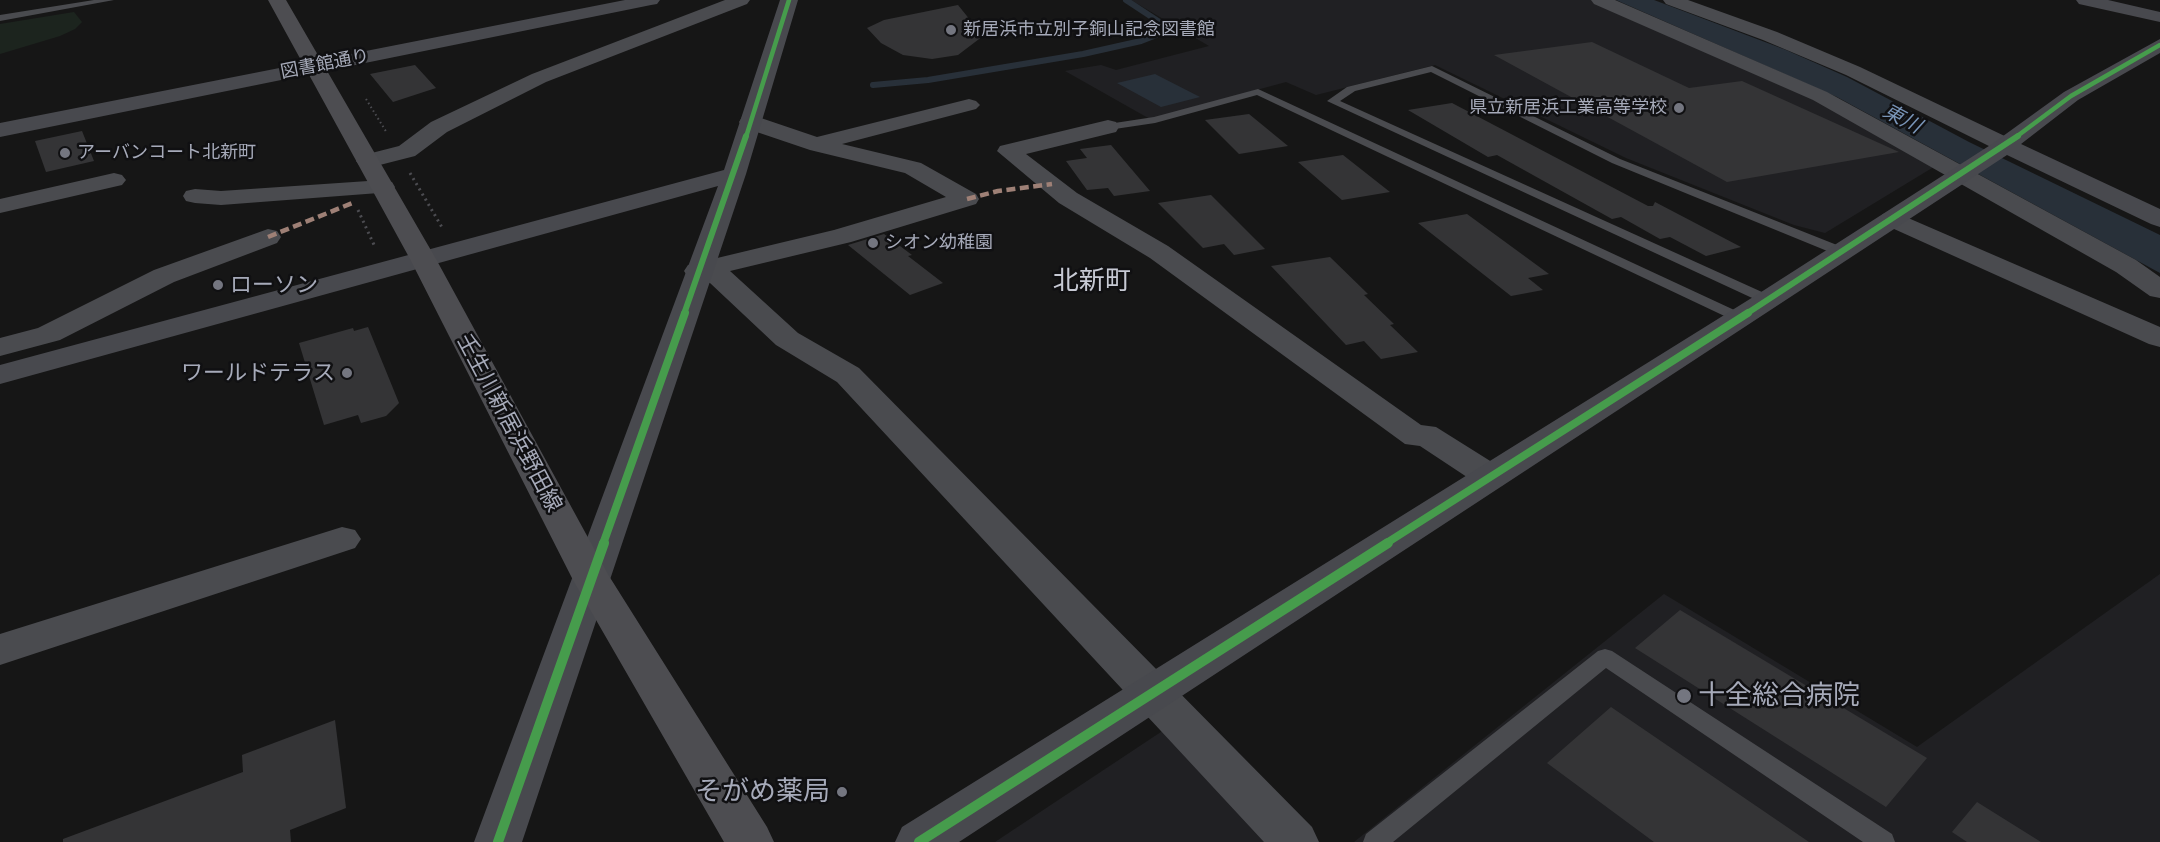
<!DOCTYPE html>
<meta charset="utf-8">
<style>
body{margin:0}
canvas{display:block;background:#161616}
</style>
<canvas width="2160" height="842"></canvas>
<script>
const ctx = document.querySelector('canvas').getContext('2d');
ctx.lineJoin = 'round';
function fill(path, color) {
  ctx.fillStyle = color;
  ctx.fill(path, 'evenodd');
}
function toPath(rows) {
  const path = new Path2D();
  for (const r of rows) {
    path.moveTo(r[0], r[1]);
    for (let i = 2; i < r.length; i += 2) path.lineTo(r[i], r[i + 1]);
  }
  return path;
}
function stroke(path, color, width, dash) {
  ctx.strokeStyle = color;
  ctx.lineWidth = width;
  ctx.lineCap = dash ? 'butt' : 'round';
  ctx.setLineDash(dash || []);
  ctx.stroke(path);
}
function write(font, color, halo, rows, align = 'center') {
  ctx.font = font + ' "Alegreya Sans","Noto Sans JP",sans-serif';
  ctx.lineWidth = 5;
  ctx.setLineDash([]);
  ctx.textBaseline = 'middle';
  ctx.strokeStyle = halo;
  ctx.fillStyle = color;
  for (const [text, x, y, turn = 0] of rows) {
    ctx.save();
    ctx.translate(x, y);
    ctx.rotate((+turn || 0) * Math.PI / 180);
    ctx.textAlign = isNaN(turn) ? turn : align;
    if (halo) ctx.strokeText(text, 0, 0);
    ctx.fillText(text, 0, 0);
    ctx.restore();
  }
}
fill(toPath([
 [1131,0,1594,0,1814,97,1935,163,1932,168,1825,233,1794,225,1626,158,1435,65,1316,95,1286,82,1150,119,1065,71,1101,65,1116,70,1209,46],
 [2160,574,2160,842,1354,842,1664,594,1917,747],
 [1173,724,1283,842,995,842]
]), '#202023');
fill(toPath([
 [74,12,82,22,75,29,60,36,0,54,0,24]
]), '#1c241e');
fill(toPath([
 [1616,0,1654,0,1786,50,1847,77,1969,142,2160,235,2160,273,1837,97],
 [1155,74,1200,97,1161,107,1117,83]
]), '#283039');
stroke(toPath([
 [873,85,928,80,1083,54,1141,41,1159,34,1167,27,1126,0]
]), '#283039', 6);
fill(toPath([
 [958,5,983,36,958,55,932,59,903,55,881,43,867,28,884,20],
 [1592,42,1689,88,1742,81,1899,152,1727,182,1494,55],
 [415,65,436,88,393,102,370,74],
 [1452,103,1648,206,1653,206,1655,202,1741,247,1706,256,1670,237,1660,239,1621,217,1612,219,1497,155,1488,157,1408,110],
 [1249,114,1288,146,1239,154,1205,120],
 [82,131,94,161,46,172,35,141],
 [1111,145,1150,191,1114,196,1108,188,1087,190,1066,161,1087,158,1080,149],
 [1343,155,1390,192,1342,200,1298,162],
 [1211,195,1265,249,1234,255,1224,244,1203,248,1158,203],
 [1467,214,1549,274,1528,278,1543,290,1511,296,1418,223],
 [884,234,912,255,908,256,943,283,910,295,848,245],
 [1330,257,1368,294,1364,295,1394,324,1390,325,1418,352,1381,359,1364,341,1346,345,1271,266],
 [368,327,399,403,386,416,361,423,358,415,324,425,299,343,353,328,354,331],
 [1680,610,1927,758,1886,807,1635,648],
 [1611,707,1809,842,1654,842,1547,763],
 [335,720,346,808,290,830,291,842,63,842,63,839,243,772,242,755],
 [1977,802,2041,842,1967,842,1952,832]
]), '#343436');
stroke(toPath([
 [366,99,387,133]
]), '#4c4c51', 2, [1.5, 3]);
stroke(toPath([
 [410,173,443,229],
 [358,210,375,247]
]), '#4c4c51', 3, [2, 4]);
fill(toPath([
 [94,0,114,0,0,21,0,15,94,0],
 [1432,66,1620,159,1847,249,1849,252,1842,256,1837,255,1612,163,1431,72,1355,91,1340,101,1773,297,1775,300,1768,304,1763,303,1327,101,1347,87,1432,66],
 [1258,89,1745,315,1747,318,1745,321,1735,321,1257,95,1155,123,1108,130,1103,127,1108,124,1154,117,1258,89],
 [1605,649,1612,651,1892,834,1895,842,1863,842,1606,668,1393,842,1363,842,1366,834,1598,651,1605,649]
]), '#4a4b4f');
fill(toPath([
 [725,0,750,0,747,4,546,82,447,132,415,156,368,168,360,166,356,161,360,156,399,146,431,122,532,74,725,0],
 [1591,0,1615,0,1827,92,2136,260,2160,277,2160,298,2150,296,2116,272,1813,100,1594,4,1591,0],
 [1663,0,1688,0,1777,32,1860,67,2013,140,2016,145,2013,150,2005,152,1997,150,1846,75,1763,40,1666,4,1663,0],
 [969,99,976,101,980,105,976,109,842,144,921,163,976,194,979,199,976,204,851,242,730,271,798,333,859,368,1312,827,1319,842,1264,842,837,382,776,345,710,283,688,277,684,271,688,265,834,230,946,197,905,173,810,150,742,127,739,122,742,117,750,115,758,117,817,137,969,99],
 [1108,120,1116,122,1119,127,1116,132,1026,154,1077,193,1168,246,1421,425,1436,427,1503,469,1509,477,1503,485,1491,488,1479,485,1420,446,1405,444,1150,258,1059,203,997,151,1000,146,1108,120],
 [114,173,122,175,126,180,122,185,0,213,0,199,114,173],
 [383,180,392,182,395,187,392,192,221,205,195,203,186,201,183,196,186,191,195,189,221,191,383,180],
 [1892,211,2160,327,2160,347,2149,344,1883,224,1879,219,1883,214,1892,211],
 [268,229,277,231,281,237,277,243,174,282,60,340,0,356,0,338,38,328,154,270,268,229],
 [342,527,355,530,361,539,355,548,0,665,0,634,342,527]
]), '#4a4b4f');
fill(toPath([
 [625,0,660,0,657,4,651,5,0,137,0,123,625,0],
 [780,0,798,0,746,174,522,842,474,842,718,186,0,384,0,365,724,170,780,0],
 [2076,0,2108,0,2160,12,2160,22,2079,4,2076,0],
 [2160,39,2160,53,2078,100,2021,144,2160,209,2160,227,2151,224,2007,155,959,842,895,842,902,827,1758,294,1992,144,2064,92,2160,39]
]), '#48494e');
fill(toPath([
 [268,0,286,0,436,259,609,576,767,827,774,842,724,842,573,580,410,259,268,0]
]), '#4d4d51');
stroke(toPath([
 [967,199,998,191,1052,184],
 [268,237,355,202]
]), '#9e8076', 4.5, [9, 4.5]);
stroke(toPath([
 [746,137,789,0],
 [2016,137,2071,96,2160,45]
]), '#469c4c', 4.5);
stroke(toPath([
 [684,314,746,136],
 [1746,314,2018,136]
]), '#469c4c', 6);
stroke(toPath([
 [603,544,685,313],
 [1385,544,1748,313]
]), '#469c4c', 8);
stroke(toPath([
 [498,842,604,543],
 [919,842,1388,543]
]), '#469c4c', 10);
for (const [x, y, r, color] of [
 [951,30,6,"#747680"],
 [1679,108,6,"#747680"],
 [65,153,6,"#747680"],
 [873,243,6,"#747680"],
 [218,285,6,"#747680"],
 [347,373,6,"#747680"],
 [1684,696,8,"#747680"],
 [842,792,6,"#747680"]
]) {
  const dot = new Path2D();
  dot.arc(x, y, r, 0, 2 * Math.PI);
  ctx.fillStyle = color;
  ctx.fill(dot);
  stroke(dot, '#101012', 2);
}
write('18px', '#a6aab9', '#101012', [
 ["新居浜市立別子銅山記念図書館",963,30],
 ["県立新居浜工業高等学校",1667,108,"right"],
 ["アーバンコート北新町",77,153],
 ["シオン幼稚園",885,243]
], 'left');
write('18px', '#a6aab9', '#101012', [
 ["図書館通り",325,64,-11]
]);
write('italic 20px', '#7995b8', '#101012', [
 ["東川",1902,119,28]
]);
write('22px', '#a6aab9', '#101012', [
 ["ローソン",230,285],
 ["ワールドテラス",335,373,"right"]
], 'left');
write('22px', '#a6aab9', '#101012', [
 ["壬生川新居浜野田線",509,423,62]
]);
write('26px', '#c7cad4', '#101012', [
 ["北新町",1092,281]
]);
write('27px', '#a6aab9', '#101012', [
 ["十全総合病院",1698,696],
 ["そがめ薬局",830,792,"right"]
], 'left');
</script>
